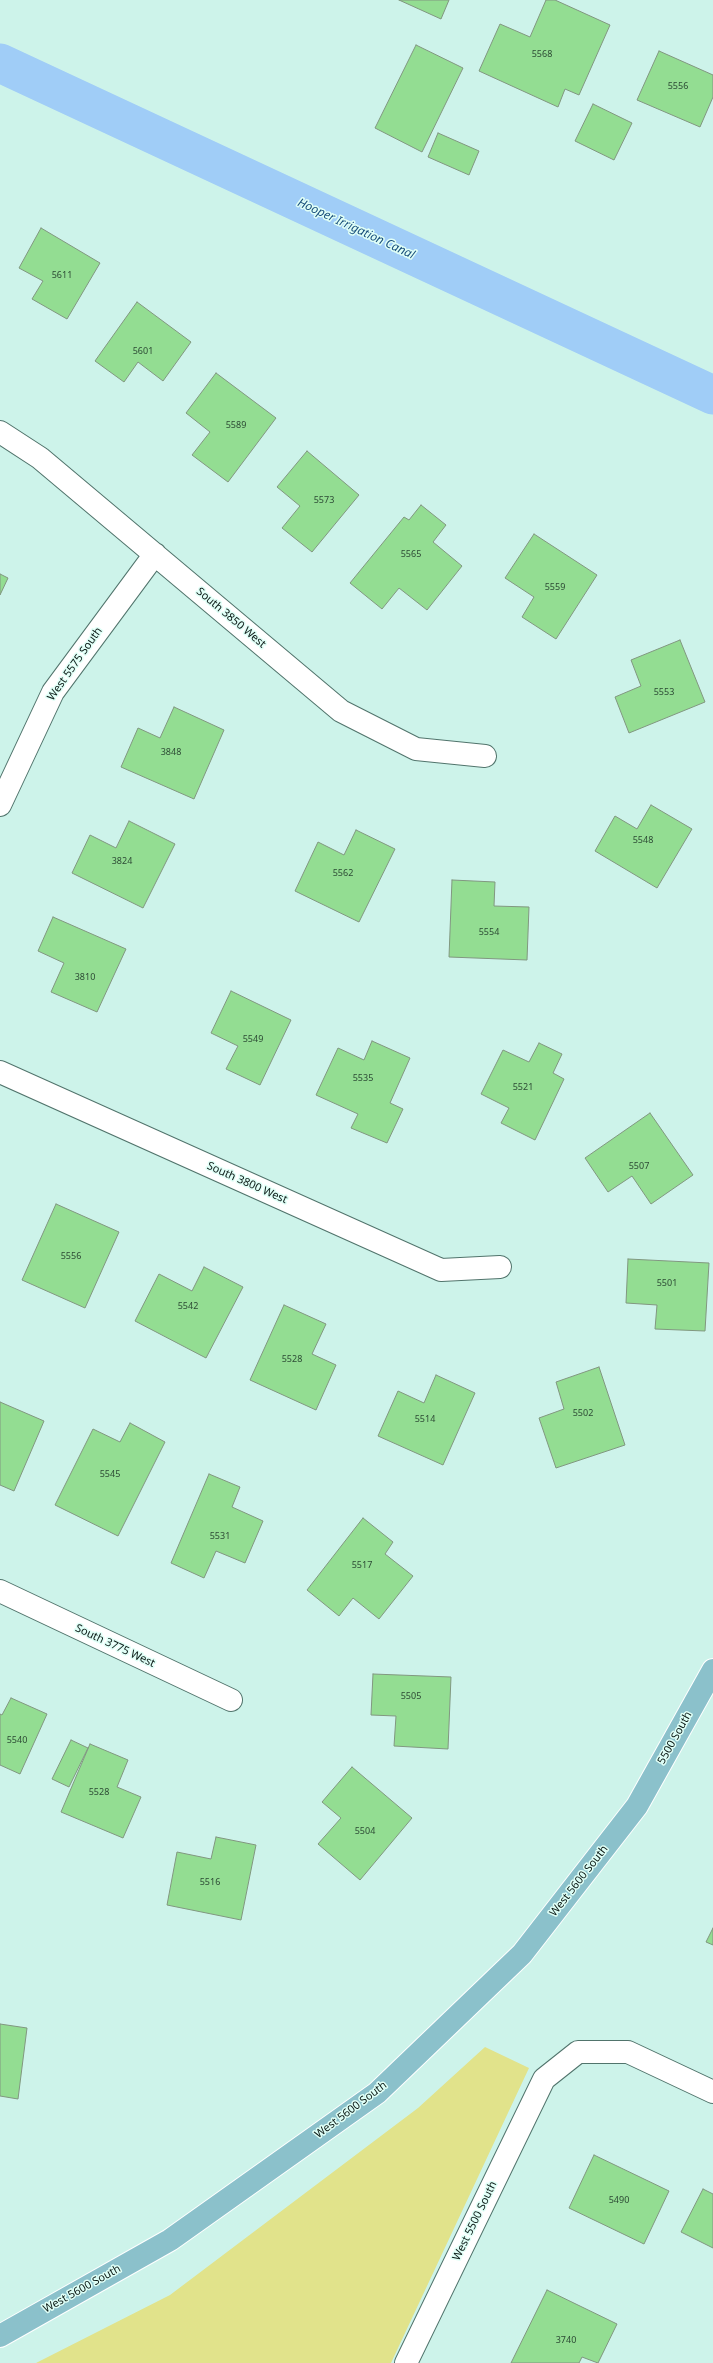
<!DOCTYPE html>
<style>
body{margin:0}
canvas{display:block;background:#cdf3ea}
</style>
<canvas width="713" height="2363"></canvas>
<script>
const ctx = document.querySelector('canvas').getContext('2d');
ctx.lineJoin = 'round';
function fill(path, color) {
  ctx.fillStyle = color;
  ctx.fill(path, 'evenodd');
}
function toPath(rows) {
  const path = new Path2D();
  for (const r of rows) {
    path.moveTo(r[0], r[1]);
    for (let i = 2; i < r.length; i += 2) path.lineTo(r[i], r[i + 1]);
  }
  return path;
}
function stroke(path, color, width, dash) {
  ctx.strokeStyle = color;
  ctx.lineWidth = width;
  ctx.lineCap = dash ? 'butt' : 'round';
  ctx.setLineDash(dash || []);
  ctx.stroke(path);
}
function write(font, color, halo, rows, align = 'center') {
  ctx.font = font + ' "Noto Sans",sans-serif';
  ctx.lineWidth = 3;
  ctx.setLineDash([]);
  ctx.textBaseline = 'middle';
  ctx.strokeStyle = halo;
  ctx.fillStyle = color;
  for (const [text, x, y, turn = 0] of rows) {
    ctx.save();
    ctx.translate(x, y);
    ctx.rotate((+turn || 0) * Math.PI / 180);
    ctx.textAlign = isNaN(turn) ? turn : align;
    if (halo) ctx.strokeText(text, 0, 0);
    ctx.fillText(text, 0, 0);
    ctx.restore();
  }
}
fill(toPath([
 [485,2047,529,2068,391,2363,36,2363,170,2295,418,2108]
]), '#e1e38b');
stroke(toPath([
 [0,63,713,395]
]), '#a0cdf7', 39);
const building = toPath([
 [399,0,449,0,441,19,399,0],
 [546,0,555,0,610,25,579,95,565,89,558,107,479,71,500,24,530,37,546,0],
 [416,45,463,68,422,152,375,128,416,45],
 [659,51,713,75,713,97,700,127,637,100,659,51],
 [593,104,632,123,614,160,575,141,593,104],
 [438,133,479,151,469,175,428,157,438,133],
 [41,228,100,263,67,319,32,299,43,281,19,268,41,228],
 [137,302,191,342,163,381,138,362,124,382,95,361,137,302],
 [216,373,276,418,228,482,192,455,210,432,186,413,216,373],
 [307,451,359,495,312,552,282,528,300,506,277,487,307,451],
 [421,505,446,525,433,542,462,566,427,610,399,588,382,609,350,583,404,517,409,520,421,505],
 [534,534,597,575,556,639,522,617,534,597,505,578,534,534],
 [0,574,8,578,0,595,0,574],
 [680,640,705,702,629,733,615,697,641,686,631,660,680,640],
 [174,707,224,730,194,799,121,767,138,728,160,738,174,707],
 [651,805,692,829,657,888,595,851,615,816,637,829,651,805],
 [129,821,175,844,143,908,72,873,90,835,116,848,129,821],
 [356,830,395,849,359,922,295,891,318,842,344,855,356,830],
 [452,880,495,882,494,906,529,907,527,960,449,957,452,880],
 [53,917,126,949,97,1012,51,992,64,963,38,951,53,917],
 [231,991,291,1020,260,1085,226,1069,238,1046,211,1033,231,991],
 [372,1041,410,1058,390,1103,403,1109,387,1143,351,1128,358,1114,316,1095,338,1048,364,1060,372,1041],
 [539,1043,562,1054,553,1073,564,1079,535,1140,501,1123,509,1108,481,1094,503,1050,529,1062,539,1043],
 [650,1113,693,1175,651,1204,632,1176,608,1192,585,1158,650,1113],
 [56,1204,119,1232,85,1308,22,1280,56,1204],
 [628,1259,709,1263,705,1331,655,1329,657,1305,626,1303,628,1259],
 [204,1267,243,1287,206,1358,135,1321,159,1274,192,1291,204,1267],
 [284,1305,326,1324,312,1354,336,1365,316,1410,250,1380,284,1305],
 [599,1367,625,1445,556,1468,539,1418,564,1409,556,1382,599,1367],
 [436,1375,475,1393,443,1465,378,1436,398,1391,424,1403,436,1375],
 [0,1402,44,1421,14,1491,0,1485,0,1402],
 [130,1423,165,1442,118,1536,55,1505,93,1429,120,1442,130,1423],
 [209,1474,240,1487,232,1507,263,1521,245,1563,216,1551,204,1578,171,1563,209,1474],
 [363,1518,393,1542,385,1554,413,1576,379,1619,353,1598,339,1616,307,1590,363,1518],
 [373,1674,451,1677,448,1749,394,1746,396,1716,371,1715,373,1674],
 [11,1698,47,1714,20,1774,0,1765,0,1714,2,1715,11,1698],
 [71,1740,88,1748,69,1787,52,1779,71,1740],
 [90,1744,128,1760,117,1787,141,1797,123,1838,61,1812,90,1744],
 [352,1767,412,1818,360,1880,318,1844,341,1818,322,1802,352,1767],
 [216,1837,256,1845,241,1920,167,1905,177,1852,211,1859,216,1837],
 [713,1928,713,1945,706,1942,713,1928],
 [0,2024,27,2028,18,2099,0,2096,0,2024],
 [594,2155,669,2191,644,2244,569,2208,594,2155],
 [703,2189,713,2194,713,2248,681,2232,703,2189],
 [547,2290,617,2324,598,2363,582,2357,579,2363,511,2363,547,2290]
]);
fill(building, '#93dd92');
stroke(building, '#819780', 1);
const minor = toPath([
 [0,432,40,458,341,711,416,749,485,756],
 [0,805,53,692,155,554],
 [0,1072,441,1270,500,1267],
 [0,1591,231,1700],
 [406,2363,544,2079,578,2052,628,2052,713,2092]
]);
const major = toPath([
 [0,2336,170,2240,377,2093,522,1954,637,1806,713,1670]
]);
stroke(minor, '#51746c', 24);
stroke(major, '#fff', 24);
stroke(minor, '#fff', 22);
stroke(major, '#8bc1cb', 22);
write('9px', '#2d4b35', null, [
 ["5568",542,54],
 ["5556",678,86],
 ["5611",62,275],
 ["5601",143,351],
 ["5589",236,425],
 ["5573",324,500],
 ["5565",411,554],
 ["5559",555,587],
 ["5553",664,692],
 ["3848",171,752],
 ["5548",643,840],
 ["3824",122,861],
 ["5562",343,873],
 ["5554",489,932],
 ["3810",85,977],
 ["5549",253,1039],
 ["5535",363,1078],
 ["5521",523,1087],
 ["5507",639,1166],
 ["5556",71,1256],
 ["5501",667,1283],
 ["5542",188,1306],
 ["5528",292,1359],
 ["5502",583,1413],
 ["5514",425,1419],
 ["5545",110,1474],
 ["5531",220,1536],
 ["5517",362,1565],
 ["5505",411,1696],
 ["5540",17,1740],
 ["5528",99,1792],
 ["5504",365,1831],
 ["5516",210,1882],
 ["5490",619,2200],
 ["3740",566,2340]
]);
write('11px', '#0b1a16', '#e0fff7', [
 ["South 3850 West",231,618,40],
 ["West 5575 South",75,664,-55],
 ["South 3800 West",247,1183,24],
 ["South 3775 West",115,1646,25],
 ["5500 South",675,1738,-61],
 ["West 5600 South",579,1881,-52],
 ["West 5600 South",351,2110,-37],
 ["West 5500 South",475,2221,-64],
 ["West 5600 South",82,2289,-29]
]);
write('italic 12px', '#184f7c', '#e0fff7', [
 ["Hooper Irrigation Canal",356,229,25]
]);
</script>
